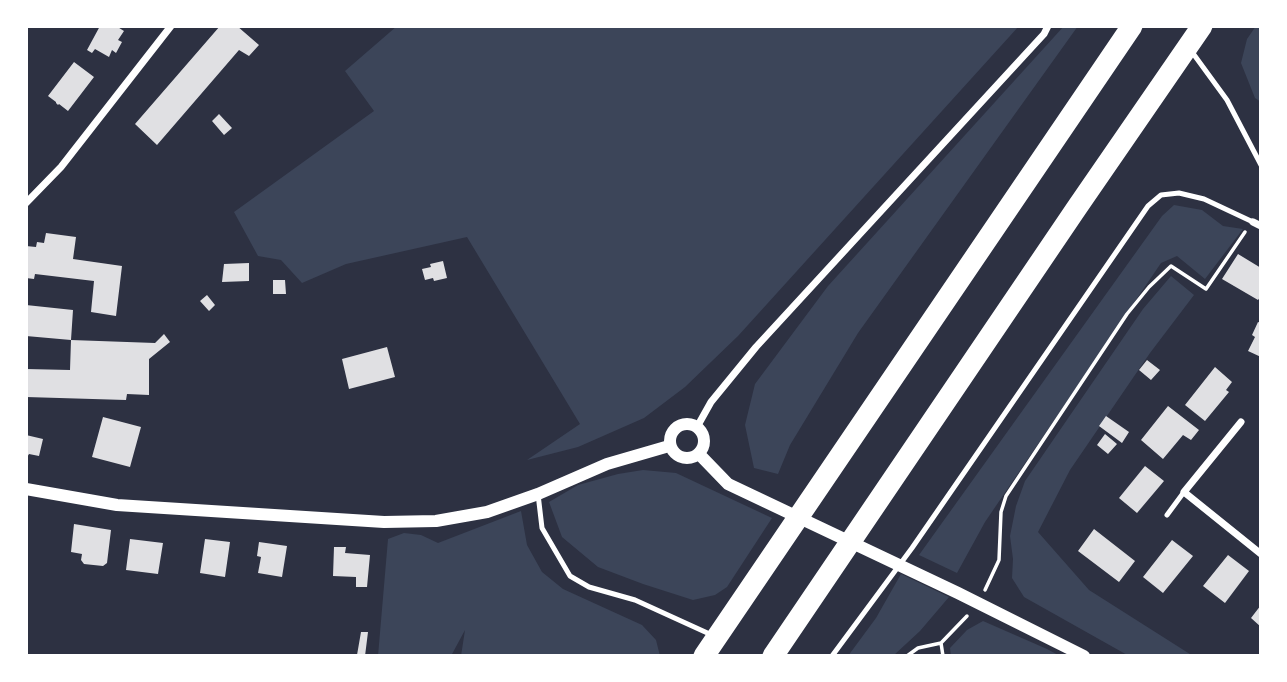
<!DOCTYPE html>
<style>
body{margin:0}
#map{position:relative;width:1287px;height:682px;overflow:hidden;background:#2d3142;font-family:Mulish,sans-serif}
canvas{display:block}
.frame{position:absolute;inset:0;border:28px solid #fff;pointer-events:none}
</style>
<div id="map">
<canvas width="1287" height="682"></canvas>
<div class="frame"></div>
</div>
<script>
const ctx = document.querySelector('canvas').getContext('2d');
ctx.lineJoin = 'round';
function fill(path, color) {
  ctx.fillStyle = color;
  ctx.fill(path, 'evenodd');
}
function toPath(rows) {
  const path = new Path2D();
  for (const r of rows) {
    if (r.length === 3) {
      path.moveTo(r[0] + r[2], r[1]);
      path.arc(r[0], r[1], r[2], 0, 2 * Math.PI);
      continue;
    }
    path.moveTo(r[0], r[1]);
    for (let i = 2; i < r.length; i += 2) path.lineTo(r[i], r[i + 1]);
  }
  return path;
}
function stroke(path, color, width, dash) {
  ctx.strokeStyle = color;
  ctx.lineWidth = width;
  ctx.lineCap = dash ? 'butt' : 'round';
  ctx.setLineDash(dash || []);
  ctx.stroke(path);
}
fill(toPath([
 [397,26,1019,26,738,336,685,387,644,418,578,447,527,460,580,424,467,237,346,264,302,283,281,260,258,256,234,212,374,111,345,71],
 [1064,26,1078,26,858,333,790,445,778,474,754,468,745,425,755,384,828,286],
 [1256,26,1261,26,1261,102,1255,98,1241,63,1247,39],
 [1174,205,1202,210,1223,226,1243,229,1205,279,1177,256,1161,263,985,522,957,573,919,555,1162,216],
 [1171,276,1194,295,1150,353,1070,470,1038,532,1089,590,1193,656,1129,656,1024,597,1012,578,1013,559,1010,536,1016,506,1025,481,1143,309],
 [643,470,676,473,772,518,727,587,715,595,693,600,643,584,598,567,562,537,549,502,578,485,618,474],
 [521,511,527,545,542,572,563,589,642,625,656,640,660,656,461,656,465,630,451,656,378,656,388,539,404,533,421,535,438,543],
 [901,574,949,597,920,631,893,656,848,656,876,618],
 [983,621,1047,649,1060,656,951,656,950,648,967,630]
]), '#3c4559');
fill(toPath([
 [100,26,116,26,124,31,118,40,122,42,116,53,112,50,109,57,95,49,92,53,87,50],
 [220,26,237,26,259,45,249,56,239,50,157,145,135,124],
 [74,62,94,77,68,111,59,104,58,105,56,103,56,102,48,96],
 [219,114,232,128,224,135,212,121],
 [46,233,76,237,73,259,122,266,116,316,91,312,94,281,35,274,34,279,26,278,26,246,36,247,37,242,44,243],
 [1238,254,1261,268,1261,296,1258,300,1222,279],
 [443,261,447,278,434,281,433,278,425,280,422,269,431,267,430,264],
 [249,263,249,281,222,282,224,264],
 [273,280,285,280,286,294,273,294],
 [207,295,215,305,209,311,200,301],
 [26,305,73,310,71,340,26,336],
 [1258,322,1261,323,1261,357,1248,351,1255,337,1252,335],
 [164,334,170,342,149,359,149,395,127,394,126,400,26,397,26,369,70,370,71,340,155,343],
 [387,347,395,377,349,389,342,359],
 [1147,360,1160,370,1151,380,1139,370],
 [1215,367,1232,382,1226,390,1229,392,1205,421,1185,405],
 [1168,406,1199,430,1191,440,1183,435,1163,459,1141,440],
 [1106,416,1129,432,1122,443,1099,426],
 [103,417,141,427,130,467,92,457],
 [1105,434,1117,444,1108,454,1097,445],
 [26,435,43,439,39,456,29,454,26,459],
 [1145,466,1164,481,1137,513,1119,498],
 [74,524,111,530,107,563,103,566,84,564,81,560,82,554,71,552],
 [1094,529,1135,561,1119,582,1078,551],
 [130,539,163,543,158,574,126,570],
 [205,539,230,542,225,577,200,573],
 [1172,540,1193,556,1163,593,1143,577],
 [259,542,287,546,282,577,258,573,261,557,257,556],
 [334,547,346,547,345,553,370,555,367,587,356,587,356,577,333,576],
 [1228,555,1249,571,1225,603,1203,586],
 [1261,605,1261,627,1251,618],
 [361,632,368,632,365,656,357,655]
]), '#e0e0e3');
stroke(toPath([
 [985,590,999,560,1001,512,1006,496,1127,314,1149,287,1171,266,1206,289,1245,232],
 [941,643,943,656],
 [907,656,918,648,941,643,967,616]
]), '#fff', 3.5);
stroke(toPath([
 [1192,52,1227,100,1261,165],
 [538,494,542,528,570,576,589,587,635,600,714,636],
 [1167,515,1184,492],
 [832,656,912,548,1148,206,1161,195,1179,193,1204,199,1253,222]
]), '#fff', 5);
stroke(toPath([
 [26,203,61,167,171,26],
 [1253,222,1261,226],
 [1241,422,1184,492,1261,554],
 [697,427,711,402,756,347,1044,34,1048,26]
]), '#fff', 7);
stroke(toPath([
 [687,441,17],
 [699,454,728,484,958,593,1084,656],
 [26,489,117,505,384,522,436,521,487,512,538,494,607,464,669,446]
]), '#fff', 12);
stroke(toPath([
 [704,656,1132,26],
 [773,656,1078,206,1202,26]
]), '#fff', 21);
</script>
